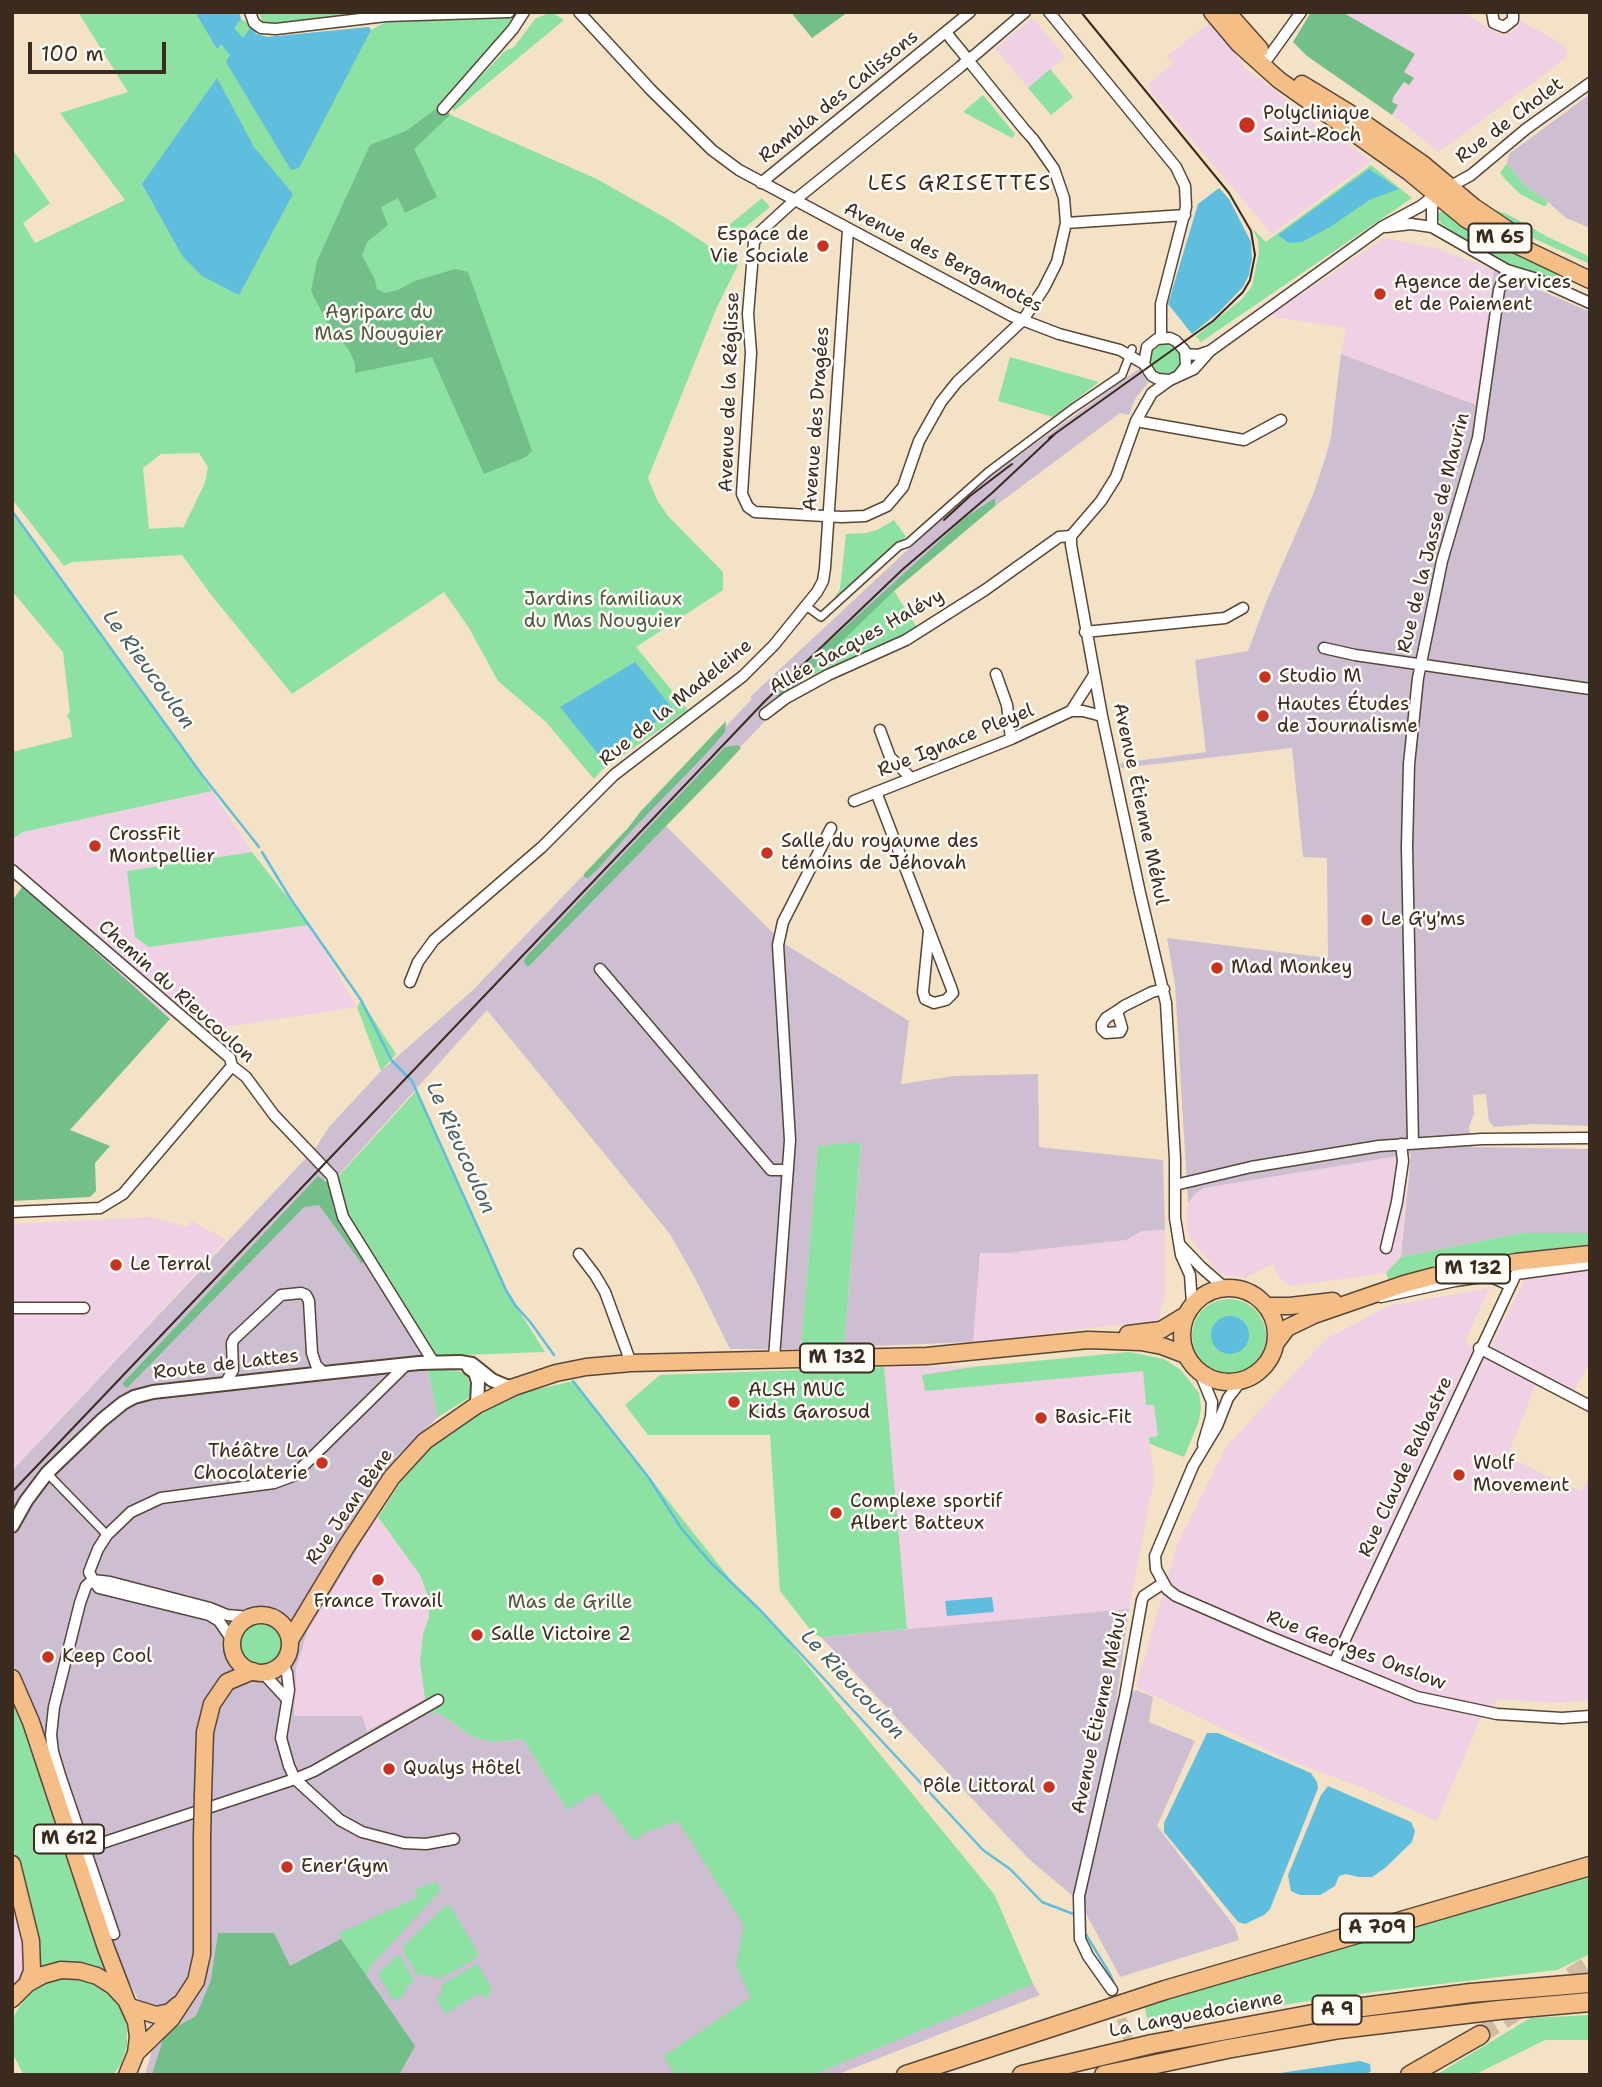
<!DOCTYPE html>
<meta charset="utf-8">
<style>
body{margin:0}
#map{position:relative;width:1602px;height:2087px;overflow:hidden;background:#f3e2c6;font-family:"Shantell Sans",sans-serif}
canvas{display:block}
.frame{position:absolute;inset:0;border:14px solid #3b2a1e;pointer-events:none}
.scale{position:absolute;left:28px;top:42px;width:138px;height:32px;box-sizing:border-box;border:4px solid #3b2a1e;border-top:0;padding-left:9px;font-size:21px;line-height:24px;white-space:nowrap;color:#3b2a1e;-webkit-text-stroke:5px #fdfcf7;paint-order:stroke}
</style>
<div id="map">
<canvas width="1602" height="2087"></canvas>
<div class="frame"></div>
<div class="scale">100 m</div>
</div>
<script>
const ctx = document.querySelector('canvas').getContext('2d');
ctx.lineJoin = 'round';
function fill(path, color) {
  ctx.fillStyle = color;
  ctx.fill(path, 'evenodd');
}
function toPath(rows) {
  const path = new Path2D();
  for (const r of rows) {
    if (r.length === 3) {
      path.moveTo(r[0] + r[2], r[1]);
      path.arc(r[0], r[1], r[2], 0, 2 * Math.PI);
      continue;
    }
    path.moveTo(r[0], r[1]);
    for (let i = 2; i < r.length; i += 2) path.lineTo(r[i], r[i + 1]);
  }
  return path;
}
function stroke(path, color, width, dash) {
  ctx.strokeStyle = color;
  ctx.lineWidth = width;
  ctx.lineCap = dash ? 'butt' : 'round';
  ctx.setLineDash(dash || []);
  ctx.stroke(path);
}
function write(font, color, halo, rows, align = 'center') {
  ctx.font = font + ' "Shantell Sans",sans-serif';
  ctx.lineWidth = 5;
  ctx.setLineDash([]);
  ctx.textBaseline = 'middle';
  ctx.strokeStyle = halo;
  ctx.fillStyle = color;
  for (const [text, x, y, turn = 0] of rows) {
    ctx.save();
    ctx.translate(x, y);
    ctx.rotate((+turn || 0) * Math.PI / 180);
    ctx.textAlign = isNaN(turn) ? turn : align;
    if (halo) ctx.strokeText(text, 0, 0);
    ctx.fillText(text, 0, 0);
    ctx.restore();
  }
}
fill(toPath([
 [1342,12,1461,12,1497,33,1506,34,1517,28,1521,21,1564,45,1567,50,1566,58,1439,152,1392,115,1398,105,1391,102,1404,82,1413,78,1404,72,1415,54],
 [1033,18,1065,57,1028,88,995,48],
 [1212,21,1246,69,1309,117,1326,136,1332,133,1366,157,1370,162,1272,234,1152,93,1148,84,1173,63,1167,56],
 [1384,238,1436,248,1494,270,1477,405,1341,354,1346,328,1269,316],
 [212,791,252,852,127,871,149,947,309,925,357,1007,199,1031,199,1040,173,1016,170,1019,15,880,12,883,12,839,23,832],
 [1411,1154,1408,1165,1401,1257,1386,1273,1289,1286,1279,1278,1273,1264,1245,1278,1220,1274,1188,1236,1186,1215,1188,1203,1196,1193,1204,1188],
 [152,1217,188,1227,191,1221,227,1240,12,1471,12,1224],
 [1165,1230,1165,1296,1158,1320,973,1342,980,1253,1007,1253,1126,1240,1142,1231],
 [1590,1270,1590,1361,1573,1394,1489,1350,1527,1275],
 [1489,1288,1465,1342,1487,1359,1536,1384,1507,1457,1581,1491,1590,1475,1590,1700,1561,1703,1498,1699,1480,1719,1437,1821,1363,1788,1289,1760,1136,1687,1177,1545,1226,1447,1326,1339,1388,1306],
 [1015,1365,1143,1371,1146,1405,1154,1404,1158,1436,1149,1437,1154,1479,1129,1609,907,1629,884,1367],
 [377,1517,420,1575,428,1596,429,1617,423,1634,420,1662,425,1699,367,1731,294,1716,296,1668,308,1630],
 [12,1889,28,1947,26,1974,12,1990]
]), '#efd0e5');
fill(toPath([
 [1590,94,1590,228,1566,218,1548,202,1524,185,1507,163,1509,154],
 [1494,270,1590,312,1590,1126,1533,1124,1494,1127,1489,1122,1486,1094,1473,1095,1474,1114,1469,1127,1472,1147,1590,1149,1590,1233,1522,1233,1401,1257,1411,1154,1204,1188,1196,1193,1188,1203,1175,984,1167,938,1328,958,1327,858,1303,857,1292,748,1121,768,1120,763,1206,752,1195,660,1248,651,1267,600,1314,492,1325,459,1331,437,1341,354,1476,405],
 [1140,368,1148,383,1135,399,1129,415,1120,413,991,509,894,591,808,671,786,694,775,711,665,825,783,943,909,1021,901,1084,955,1076,1038,1074,1039,1147,1163,1160,1165,1230,1142,1231,1126,1240,1007,1253,980,1253,973,1342,844,1347,861,1143,818,1146,801,1349,730,1349,696,1280,670,1234,487,1010,336,1178,313,1152,329,1127,381,1071,474,989,752,699,750,697,975,487],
 [307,1157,325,1172,326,1177,319,1193,427,1355,428,1369,438,1417,397,1456,364,1502,377,1517,308,1630,296,1668,294,1716,362,1716,367,1731,425,1699,432,1713,441,1714,471,1736,492,1742,523,1739,567,1810,584,1777,994,1894,1033,1984,1040,1995,836,2075,145,2075,152,2050,180,2008,148,2025,139,2001,113,1951,43,1757,12,1660,12,1471],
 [1129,1609,1116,1703,1136,1690,1153,1697,1149,1722,1195,1741,1157,1826,1235,1927,1239,1940,1120,1977,1082,1906,1073,1896,1030,1860,1007,1836,821,1637]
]), '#cdbed2');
fill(toPath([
 [78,12,239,12,241,19,252,26,256,34,268,37,369,27,371,30,386,22,516,16,511,27,441,106,451,115,597,179,671,221,738,265,717,307,648,478,657,500,668,516,723,572,723,590,636,647,688,710,602,770,594,779,546,722,498,681,469,628,444,592,292,694,212,596,182,555,72,562,64,566,12,499,12,149,50,203,23,223,35,243,125,200,60,113,128,92],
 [199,453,208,467,205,483,183,528,179,527,149,529,143,468,161,454],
 [259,12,382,12,263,24],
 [551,12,564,20,454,111,452,106,505,51,514,47,535,19],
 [1050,69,1073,97,1051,115,1028,88],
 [983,95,1015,134,1012,138,963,112],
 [1507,163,1524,185,1548,202,1546,206,1543,206,1520,194,1506,180,1500,173],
 [1371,165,1412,198,1201,342,1196,336,1242,299,1252,286,1259,252,1258,240,1252,228,1266,242],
 [762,198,770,207,731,239,723,230],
 [1490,208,1509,215,1546,236,1590,257,1590,264,1524,234,1490,212],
 [1443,210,1559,271,1560,279,1556,283,1509,266,1453,234,1444,227,1438,219,1438,214],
 [1165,359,16],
 [1010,357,1099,382,1053,417,998,401],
 [12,513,137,685,212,791,23,832,12,839,12,752,72,737,70,721,67,716,70,712,63,652,12,591],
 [894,520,906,537,833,600,840,589,846,534,866,533,877,530],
 [894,591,918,629,905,637,812,678,808,671],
 [252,852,309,925,149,947,135,937,127,871],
 [361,1000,396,1054,381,1071,357,1007],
 [417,1090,506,1290,545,1352,435,1356,346,1215,337,1178],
 [861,1142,844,1347,801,1349,818,1146],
 [1522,1233,1590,1233,1590,1244,1452,1261,1388,1279,1386,1273,1401,1257],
 [1229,1336,37],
 [1129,1352,1164,1359,1181,1370,1199,1393,1201,1407,1199,1421,1184,1457,1150,1444,1149,1437,1158,1436,1154,1405,1146,1405,1143,1371,925,1391,922,1375,973,1367],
 [884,1367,907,1629,821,1637,813,1633,780,1591,770,1435,648,1435,625,1405,660,1375],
 [428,1369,454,1370,467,1374,472,1396,438,1417],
 [573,1381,738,1589,791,1643,790,1644,994,1894,1033,1984,812,2075,675,2075,664,2056,751,1997,736,1966,744,1925,678,1821,646,1832,634,1841,596,1792,567,1810,523,1739,492,1742,471,1736,441,1714,432,1713,425,1699,420,1662,423,1634,429,1617,428,1596,420,1575,378,1517,402,1480,431,1447,452,1431,499,1402,522,1393],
 [261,1643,22],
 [12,1690,109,1976,91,1965,82,1964,50,1965,38,1969,27,1899,12,1843],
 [1590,1875,1590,1954,1557,1970,1333,1997,1228,2014,1150,2031,1144,2004],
 [437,1882,440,1891,372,1964,366,1975,338,1934,418,1897,415,1889],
 [446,1905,451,1907,478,1953,477,1958,441,1978,417,1974,404,1953,404,1946],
 [398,1955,401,1957,414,1981,406,1987,404,1996,393,2000,378,1974],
 [477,1964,490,1985,491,1992,489,1995,486,1998,482,1994,478,1994,445,2014,436,1998,441,1994,443,1984],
 [60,1979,78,1979,96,1985,111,1996,122,2010,127,2028,127,2046,121,2064,113,2075,25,2075,22,2072,13,2054,12,2046,12,2027,15,2014,26,1997,42,1985],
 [1590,2015,1590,2040,1545,2040,1474,2075,1436,2075,1530,2018]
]), '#8de1a3');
fill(toPath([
 [794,12,848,12,812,38,793,15],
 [1311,12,1342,12,1415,54,1404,72,1414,78,1409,85,1404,82,1394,96,1392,102,1398,105,1392,115,1307,56,1293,42],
 [440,106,450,115,414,149,437,197,405,213,398,198,381,207,388,225,367,242,362,255,375,280,377,289,385,293,398,290,415,281,455,269,468,272,532,451,526,457,484,474,432,357,355,373,355,363,349,350,330,328,311,291,317,261,370,145,406,131],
 [995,498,995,506,894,591,786,695,775,696,820,650,966,517],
 [726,721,725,732,705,755,633,829,596,871,588,878,584,877,584,874,628,828,641,811],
 [738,745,741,748,717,774,528,967,524,962,525,958,725,747],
 [23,886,170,1019,70,1130,110,1146,95,1163,96,1191,90,1197,12,1201,12,901],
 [318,1176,329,1184,334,1210,365,1258,362,1264,319,1205,304,1207,127,1388,122,1384],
 [218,1933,274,1933,290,1966,341,1939,415,2046,399,2075,152,2075,165,2033,196,2016,211,1980]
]), '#72bf89');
fill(toPath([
 [195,12,239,12,241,19,234,28,243,38,252,26,256,34,268,37,369,27,371,30,299,168,291,170,226,62,230,55,221,44,217,49],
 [217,78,254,147,293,194,239,295,202,276,183,257,142,184],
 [1369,169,1399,189,1371,199,1330,227,1302,242,1289,243,1278,235],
 [1219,188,1229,199,1251,242,1252,259,1249,275,1243,287,1219,312,1192,334,1168,304,1198,204],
 [635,662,673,709,603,760,560,707],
 [1230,1335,19],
 [992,1597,994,1612,947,1616,945,1601],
 [1207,1733,1218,1733,1311,1773,1317,1782,1318,1788,1270,1909,1264,1915,1245,1924,1238,1922,1164,1832,1164,1823],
 [1328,1786,1411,1822,1415,1831,1412,1842,1385,1868,1372,1877,1359,1877,1346,1874,1339,1876,1335,1886,1320,1895,1300,1895,1291,1891,1288,1875,1321,1795],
 [1360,2061,1370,2064,1371,2071,1366,2075,1267,2075]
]), '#5fbede');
stroke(toPath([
 [12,511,202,775,259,847],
 [262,852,290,898,361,1000,392,1061,412,1081,506,1290,515,1305,531,1323,554,1355],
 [573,1381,649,1478,681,1528,710,1562,760,1610,983,1850,1010,1869,1042,1902,1076,1915],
 [1082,1917,1085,1918,1085,1933,1110,1974,1116,1988]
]), '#5fbede', 2.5);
stroke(toPath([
 [1112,1990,1139,2071]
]), '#cebda4', 10, [10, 5]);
stroke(toPath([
 [1480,2035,1590,1964]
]), '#cebda4', 18, [18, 9]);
const pedestrian = toPath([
 [806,606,821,617,899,546,908,543,988,472,1072,409,1122,375,1132,349],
 [47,1473,107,1535]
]);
const minor = toPath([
 [250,12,254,23,261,28,276,29,386,16,509,12],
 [579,12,651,90,712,150,739,170,1012,316,1059,334,1120,350,1144,364],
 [1049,12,1176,167,1185,186,1186,207,1161,304,1161,338],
 [1492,12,1494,23,1504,27,1513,20,1513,12],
 [946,32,952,40,962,52,968,60,1024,129,1033,139,1054,169,1064,198,1066,223,1057,262,1044,288,1023,320,957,382,941,402,919,441,903,487,887,506,865,516,842,517,755,512,748,507,742,494,751,353,748,314,754,242,761,231,795,200,960,67,968,60,976,54,1025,12],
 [1268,58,1301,12],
 [443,109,513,29,524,12],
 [761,183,970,12],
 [1451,186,1471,175,1526,129,1590,83],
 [1066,223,1185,215],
 [1386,227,1411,224,1432,227,1507,270,1537,279,1590,303],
 [1432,227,1432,208,1435,194],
 [1186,354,1198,355,1210,351,1382,227,1421,206,1436,194],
 [1170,380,1158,379,1152,376,1144,364,1147,347,1157,339,1170,338,1176,341,1185,351,1186,366,1179,375],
 [1136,421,1244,440,1281,420],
 [1085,632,1225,618,1243,608],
 [1324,648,1355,655,1590,689],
 [996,674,1007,705,1011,739],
 [1071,711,1094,675],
 [765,714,786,698,828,675,906,640,985,590,1059,537,1071,536],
 [880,730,890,757,911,778],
 [876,792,951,987,953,993,946,1000,934,1003,925,999,923,992,929,931],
 [854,801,1011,739,1071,711,1083,711,1102,716],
 [12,870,230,1058,232,1066,246,1077,274,1115,332,1176,343,1217,434,1363],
 [600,969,771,1170,788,1170],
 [410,982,418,962,434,940,542,847,614,775,743,676,774,645,817,592,823,581,825,568,848,230],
 [1117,1011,1122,1028,1120,1032,1106,1033,1102,1029,1102,1024,1106,1018,1117,1011,1124,1006,1152,992,1164,989],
 [1413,1143,1407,847,1409,764,1418,678,1442,561,1478,438,1499,290,1507,270],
 [1175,1185,1251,1167,1379,1146,1482,1139,1590,1138],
 [12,1212,100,1208,123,1194,232,1066],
 [1180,1245,1201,1267,1225,1288],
 [1386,1248,1397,1202,1403,1161,1401,1144],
 [579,1254,595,1275,605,1292,631,1363],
 [1381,1297,1455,1281,1489,1276,1509,1285],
 [1192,1304,1190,1275,1181,1255,1175,1218,1175,1159,1166,1003,1140,893,1102,716,1071,545,1071,536,1101,501,1116,477,1136,421,1152,393,1170,380,1194,369,1210,351],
 [12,1308,84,1308],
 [1479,1348,1590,1406],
 [774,1358,790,1140,778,945,783,922,831,828],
 [1200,1373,1212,1402,1211,1417,1203,1444],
 [1242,1380,1228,1398,1217,1426,1193,1466,1155,1556,1156,1569,1167,1589,1176,1596,1268,1636,1417,1697,1497,1714,1562,1718,1590,1716],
 [225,1384,233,1370,232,1343,234,1339,281,1295,301,1293,306,1295,309,1301,312,1353,316,1365,324,1373],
 [93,1580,110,1582,210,1608,227,1615,249,1617],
 [93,1580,99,1588,209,1615,219,1621,232,1640],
 [283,1663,287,1673,289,1690,281,1738,289,1766,295,1779,340,1820,362,1832,404,1843,426,1844,454,1839],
 [1334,1663,1516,1274,1590,1264],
 [262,1672,287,1699],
 [84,1849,295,1779,314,1771,438,1700],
 [114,1934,60,1775,53,1752,51,1735,54,1707,80,1603,86,1586,93,1580,89,1572,98,1549,107,1535,131,1512,161,1498,274,1483,293,1476,406,1365],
 [1112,1990,1088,1956,1080,1939,1079,1896,1125,1696,1142,1600,1144,1596,1162,1584]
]);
const tertiary = toPath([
 [469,1368,475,1372,478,1382,477,1405],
 [12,1526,26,1501,47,1473,102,1420,123,1403,134,1397,153,1392,324,1373,419,1363,460,1362,472,1364,492,1380,506,1386,514,1387]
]);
const primary = toPath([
 [1212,12,1239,44,1279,80,1409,172,1466,219,1483,229,1590,280],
 [1227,12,1260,49],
 [1302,84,1348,112,1423,164,1474,207,1514,234],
 [1229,1335,47],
 [1266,1306,1290,1306,1333,1301],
 [1128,1334,1161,1330,1184,1316],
 [1275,1344,1287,1328,1314,1315,1404,1284,1434,1276,1516,1262,1590,1254],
 [261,1644,29],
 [290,1640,346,1547,392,1477,425,1441,477,1405,514,1387,556,1373,586,1367,631,1363,927,1356,1088,1340,1141,1342,1162,1346,1186,1355],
 [12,1678,31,1722,106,1948,126,2000],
 [203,1795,205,1732,212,1704,227,1682,253,1671],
 [12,1864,31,1941,32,1971,27,1984],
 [12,1999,27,1984,43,1975,61,1970,80,1971,97,1976,113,1986,126,2000,136,2022,138,2037,136,2053,127,2075],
 [130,2007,156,2015,170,2012,178,2005],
 [136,2053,171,2019,196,1981,202,1954,202,1837]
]);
const motorway = toPath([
 [906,2075,1165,1990,1590,1866],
 [1022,2075,1152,2044,1324,2012,1471,1993,1590,1983],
 [1104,2075,1227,2049,1340,2029,1499,2010,1590,2002],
 [1410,2075,1480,2035]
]);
stroke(pedestrian, '#574637', 10);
stroke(minor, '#574637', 13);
stroke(tertiary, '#574637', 16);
stroke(primary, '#574637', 19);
stroke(motorway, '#574637', 21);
stroke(pedestrian, '#fff', 7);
stroke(minor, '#fff', 10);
stroke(tertiary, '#fff', 12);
stroke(primary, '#f6be87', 16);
stroke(motorway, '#f6be87', 18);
stroke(toPath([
 [1049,438,1213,321,1243,292,1250,280,1255,255,1251,231,1229,193,1081,12],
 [944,520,970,496,1012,464],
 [12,1492,765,701,903,569,992,493,1056,433]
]), '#3b2a1e', 2);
const primaryBridge = toPath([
 [202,1837,203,1795]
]);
stroke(primaryBridge, '#574637', 19, []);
stroke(primaryBridge, '#f6be87', 16);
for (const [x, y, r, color] of [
 [1247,125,9,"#c8321e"],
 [823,246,7,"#c8321e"],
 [1380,294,7,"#c8321e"],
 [1265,677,7,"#c8321e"],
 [1263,716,7,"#c8321e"],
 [95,846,7,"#c8321e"],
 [767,853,7,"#c8321e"],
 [1367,920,7,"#c8321e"],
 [1217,968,7,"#c8321e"],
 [116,1265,7,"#c8321e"],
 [734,1402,7,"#c8321e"],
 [1041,1418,7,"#c8321e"],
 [322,1463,7,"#c8321e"],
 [1459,1475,7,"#c8321e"],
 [836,1513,7,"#c8321e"],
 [378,1580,7,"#c8321e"],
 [477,1635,7,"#c8321e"],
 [48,1657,7,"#c8321e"],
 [389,1769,7,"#c8321e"],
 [1049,1787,7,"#c8321e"],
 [287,1867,7,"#c8321e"]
]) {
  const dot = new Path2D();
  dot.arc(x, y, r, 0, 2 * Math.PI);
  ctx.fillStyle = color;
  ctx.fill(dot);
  stroke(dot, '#fdfcf7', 2.5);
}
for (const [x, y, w] of [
 [1500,238,63],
 [1473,1269,74],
 [837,1358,74],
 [69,1839,70],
 [1377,1928,74],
 [1337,2010,49]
]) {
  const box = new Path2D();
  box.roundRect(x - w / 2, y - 14.5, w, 29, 5);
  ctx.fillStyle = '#fdfcf7';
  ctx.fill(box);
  stroke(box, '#3b2a1e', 2);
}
write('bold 18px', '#3b2a1e', null, [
 ["M 65",1500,238],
 ["M 132",1473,1269],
 ["M 132",837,1358],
 ["M 612",69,1839],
 ["A 709",1377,1928],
 ["A 9",1337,2010]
]);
write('19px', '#3b2a1e', '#fdfcf7', [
 ["Rambla des Calissons",839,97,-39],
 ["Rue de Cholet",1510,121,-37],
 ["Avenue des Bergamotes",943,258,27],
 ["Avenue de la Réglisse",730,392,-88],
 ["Avenue des Dragées",817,419,-86],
 ["Rue de la Jasse de Maurin",1434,533,-76],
 ["Allée Jacques Halévy",857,642,-29],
 ["Rue de la Madeleine",676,703,-39],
 ["Rue Ignace Pleyel",956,741,-22],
 ["Avenue Étienne Méhul",1140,804,78],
 ["Chemin du Rieucoulon",176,992,42],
 ["Route de Lattes",226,1365,-7],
 ["Rue Claude Balbastre",1406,1467,-65],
 ["Rue Jean Bène",350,1507,-55],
 ["Rue Georges Onslow",1356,1651,21],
 ["Avenue Étienne Méhul",1100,1713,-78],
 ["La Languedocienne",1196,2015,-11]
]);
write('19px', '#3b2a1e', '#fdfcf7', [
 ["Polyclinique",1263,114],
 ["Saint-Roch",1263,136],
 ["Espace de",809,235,"right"],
 ["Vie Sociale",809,257,"right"],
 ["Agence de Services",1394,283],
 ["et de Paiement",1394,305],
 ["Studio M",1279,677],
 ["Hautes Études",1277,705],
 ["de Journalisme",1277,727],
 ["CrossFit",109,835],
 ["Montpellier",109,857],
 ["Salle du royaume des",781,842],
 ["témoins de Jéhovah",781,864],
 ["Le G'y'ms",1381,920],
 ["Mad Monkey",1231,968],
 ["Le Terral",130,1265],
 ["ALSH MUC",748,1391],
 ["Kids Garosud",748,1413],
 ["Basic-Fit",1055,1418],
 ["Théâtre La",308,1452,"right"],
 ["Chocolaterie",308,1474,"right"],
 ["Wolf",1473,1464],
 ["Movement",1473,1486],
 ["Complexe sportif",850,1502],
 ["Albert Batteux",850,1524],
 ["France Travail",378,1602,"center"],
 ["Salle Victoire 2",491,1635],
 ["Keep Cool",62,1657],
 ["Qualys Hôtel",403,1769],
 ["Pôle Littoral",1035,1787,"right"],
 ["Ener'Gym",301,1867]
], 'left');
write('19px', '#50583f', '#fdfcf7', [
 ["Agriparc du",379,313],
 ["Mas Nouguier",379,335],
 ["Jardins familiaux",603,600],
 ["du Mas Nouguier",603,622],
 ["Mas de Grille",570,1603]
]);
ctx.letterSpacing = '2px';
write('21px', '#3b2a1e', '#fdfcf7', [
 ["LES GRISETTES",960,185]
]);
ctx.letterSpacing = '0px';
write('italic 21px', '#485e61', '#fdfcf7', [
 ["Le Rieucoulon",148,670,54],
 ["Le Rieucoulon",460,1148,66],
 ["Le Rieucoulon",852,1685,47]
]);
</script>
